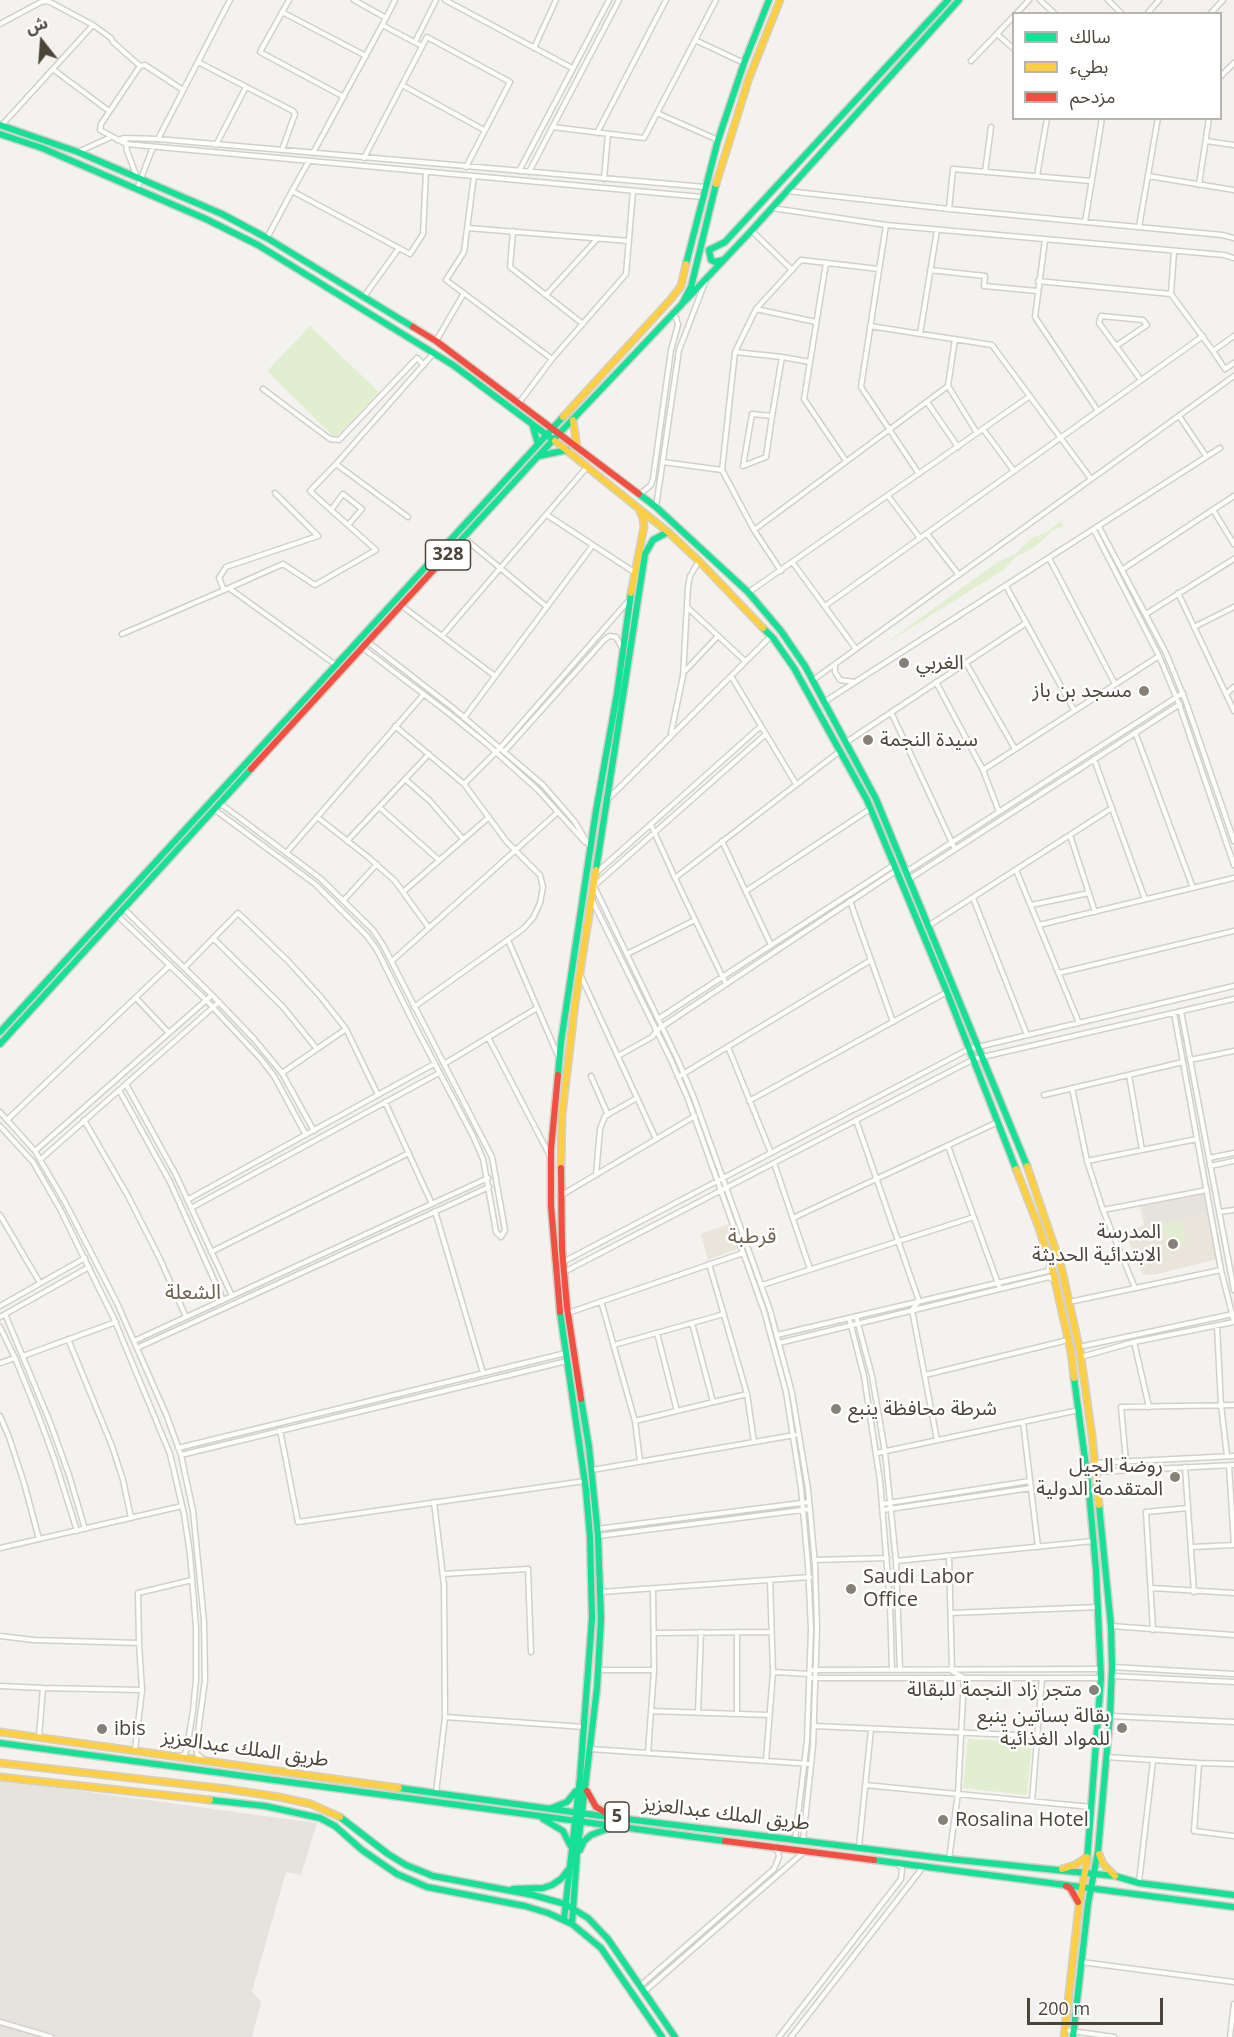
<!DOCTYPE html>
<meta charset="utf-8">
<style>
body{margin:0}
#map{position:relative;width:1234px;height:2037px;overflow:hidden;background:#f4f2ee;font-family:"Open Sans","Noto Sans Arabic",sans-serif}
canvas{display:block}
.legend{position:absolute;left:1012px;top:12px;width:210px;height:108px;box-sizing:border-box;background:#fff;border:2px solid #b7b4b0;margin:0;padding:8px 10px;list-style:none;font-size:18px;color:#4b4439}
.legend li{display:flex;align-items:center;gap:12px;height:30px}
.legend b{width:30px;border:2px solid #b7b4b0}
.north{position:absolute;left:12px;top:12px;width:60px;height:60px;-webkit-text-stroke:4px #fff;paint-order:stroke;rotate:343deg;font-size:16px;font-weight:700;line-height:24px;text-align:center;color:#4b4439}
.north::after{content:'';display:block;margin:auto;width:21px;height:27px;background:#4b4439;clip-path:polygon(50% 0,100% 100%,50% 72%,0 100%)}
.scale{position:absolute;left:1027px;top:1998px;width:136px;height:27px;box-sizing:border-box;border:3px solid #4b4439;border-top:0;padding-left:8px;font-size:18px;line-height:21px;white-space:nowrap;color:#4b4439;-webkit-text-stroke:4px #fff;paint-order:stroke}
</style>
<div id="map">
<canvas width="1234" height="2037"></canvas>
<ul class="legend">
<li><b style="height:8px;background:#16e098"></b>سالك</li>
<li><b style="height:8px;background:#ffcf43"></b>بطيء</li>
<li><b style="height:8px;background:#f24e42"></b>مزدحم</li>
</ul>
<div class="north">ش</div>
<div class="scale">200 m</div>
</div>
<script>
const ctx = document.querySelector('canvas').getContext('2d');
ctx.lineJoin = 'round';
function fill(path, color) {
  ctx.fillStyle = color;
  ctx.fill(path, 'evenodd');
}
function toPath(rows) {
  const path = new Path2D();
  for (const r of rows) {
    path.moveTo(r[0], r[1]);
    for (let i = 2; i < r.length; i += 2) path.lineTo(r[i], r[i + 1]);
  }
  return path;
}
function stroke(path, color, width, dash) {
  ctx.strokeStyle = color;
  ctx.lineWidth = width;
  ctx.lineCap = dash ? 'butt' : 'round';
  ctx.setLineDash(dash || []);
  ctx.stroke(path);
}
function write(font, color, halo, rows, align = 'center') {
  ctx.font = font + ' "Open Sans","Noto Sans Arabic",sans-serif';
  ctx.lineWidth = 5;
  ctx.setLineDash([]);
  ctx.textBaseline = 'middle';
  ctx.strokeStyle = halo;
  ctx.fillStyle = color;
  for (const [text, x, y, turn = 0] of rows) {
    ctx.save();
    ctx.translate(x, y);
    ctx.rotate((+turn || 0) * Math.PI / 180);
    ctx.textAlign = isNaN(turn) ? turn : align;
    if (halo) ctx.strokeText(text, 0, 0);
    ctx.fillText(text, 0, 0);
    ctx.restore();
  }
}
fill(toPath([
 [0,1780,317,1823,301,1875,286,1872,252,1991,261,2002,252,2037,0,2037]
]), '#e6e2de');
fill(toPath([
 [1204,1194,1207,1212,1210,1211,1218,1256,1215,1260,1157,1274,1143,1275,1125,1233,1144,1225,1140,1206],
 [731,1223,740,1248,708,1260,701,1234]
]), '#eae5da');
fill(toPath([
 [310,326,379,392,335,438,267,371],
 [1060,521,1064,526,1052,531,1036,546,1016,557,1003,570,882,646,999,561,1015,554,1032,538,1047,532],
 [1182,1222,1186,1243,1167,1247,1162,1225],
 [968,1739,1032,1742,1027,1795,963,1788]
]), '#e1eecf');
fill(toPath([
 [1203,1196,1206,1213,1148,1225,1144,1206]
]), '#e6e3df');
const street = toPath([
 [289,0,260,52,344,97],
 [445,0,572,68],
 [1040,0,1055,14],
 [1108,0,1122,14],
 [282,12,366,56],
 [1016,14,1029,0],
 [1147,14,1159,0],
 [1210,14,1223,0],
 [386,18,395,0],
 [0,24,41,2,48,1,93,25,111,38,113,42,140,66],
 [382,25,422,46],
 [997,34,1014,49],
 [695,40,744,63],
 [415,42,436,0],
 [534,48,556,0],
 [971,61,1014,16],
 [198,62,293,111,295,114,282,150],
 [54,70,109,111],
 [1220,77,1234,63],
 [402,85,484,130],
 [183,90,145,65,140,66,101,124,100,130,126,144,702,197],
 [657,113,718,140],
 [2,125,93,25],
 [552,127,644,138,716,0],
 [597,133,666,0],
 [125,138,127,151,137,177],
 [158,139,230,0],
 [117,140,125,138,158,139,705,187],
 [1206,141,1234,145],
 [216,145,246,87],
 [78,152,111,137],
 [313,153,386,18,354,0],
 [364,158,427,37,510,82,466,167],
 [519,171,609,0],
 [529,172,619,0],
 [985,172,991,127],
 [474,176,464,252,446,280,552,359,626,274,633,191],
 [1037,176,1047,118],
 [1148,176,1234,190],
 [604,179,608,134],
 [1199,185,1209,118],
 [137,189,153,147],
 [292,191,309,161],
 [787,191,949,209,1222,235,1234,238],
 [772,208,886,225,1224,255,1234,258],
 [949,209,953,169,1091,181],
 [1085,222,1102,118],
 [886,225,861,387,919,474],
 [1139,227,1158,118],
 [468,228,629,241],
 [513,231,510,267,583,324],
 [752,231,792,270],
 [267,238,292,191,410,254,423,234,426,172],
 [1045,240,1035,317,1098,411],
 [826,263,804,399,846,461],
 [930,270,985,276,984,286,1037,291],
 [1038,281,1171,294,1213,351,1234,336],
 [1171,294,1174,251],
 [546,295,598,238],
 [363,298,399,248],
 [756,309,816,322],
 [870,326,992,345,1091,479],
 [920,334,937,230],
 [436,341,464,293],
 [1116,346,1147,325,1143,320,1101,316,1099,323,1116,346,1141,380],
 [1213,351,1225,369,1234,363],
 [735,352,782,357,772,416,766,457,743,466,752,414,772,416],
 [782,357,810,362],
 [948,386,977,433],
 [263,389,330,439,339,440,417,358,424,365],
 [927,402,958,447],
 [519,403,552,359],
 [1179,416,1206,456],
 [983,429,1014,471],
 [663,462,722,470],
 [640,494,651,485,653,479,671,350,678,325,676,317,672,314],
 [888,496,920,538],
 [656,507,679,350,706,280],
 [331,510,310,491,336,464],
 [1213,510,1234,544],
 [547,515,634,572],
 [408,517,336,464,433,354],
 [1099,527,1166,653,1186,702,1234,841],
 [754,530,948,386,955,339],
 [1094,530,1159,656,1179,704,1234,865],
 [927,534,959,575],
 [464,538,547,607],
 [1049,558,1115,684],
 [793,563,856,649],
 [1123,569,1234,496],
 [781,571,754,530,722,470,735,352,756,309,801,260,879,269],
 [1006,586,1074,710],
 [229,588,283,564,315,585,376,550,331,510,343,494,362,509,348,525],
 [224,590,219,578,226,567,318,536,275,493],
 [749,592,1030,396],
 [1178,593,1234,711],
 [402,606,495,676],
 [825,606,1203,336],
 [687,607,745,661],
 [1146,614,1234,559],
 [1194,627,1234,607],
 [122,634,229,588,336,665],
 [442,636,587,467],
 [368,642,453,708,543,785,575,822,590,847],
 [363,648,451,715,488,745,538,790,585,842],
 [966,663,1015,749],
 [835,665,835,672,840,680,855,682],
 [684,672,718,636],
 [731,676,796,784],
 [813,680,1234,376],
 [936,682,983,770,999,812],
 [1226,694,1234,687],
 [824,702,1220,448],
 [891,712,955,849],
 [464,718,593,545],
 [395,726,464,784,507,842,540,875,543,887,540,903,533,918,523,929,414,1007],
 [1135,732,1193,888],
 [671,733,683,676,688,587,690,576,699,561],
 [766,734,594,886,677,1058,694,1098,770,1310,792,1393,808,1489,815,1565,817,1628,813,1746,803,1840],
 [845,743,1026,623],
 [504,752,605,639,610,636,616,637,622,648],
 [1094,759,1145,899],
 [983,770,1159,656],
 [405,779,430,801,463,839],
 [464,784,500,748,630,599],
 [608,799,771,636],
 [379,807,439,860],
 [215,810,315,884,367,936,377,950,416,1028,473,1136,483,1159,496,1232,501,1237,505,1230,492,1157,383,945,373,930,320,878,221,804],
 [317,817,368,857,395,881,429,928],
 [651,825,675,878],
 [1070,835,1095,912],
 [347,841,429,754],
 [722,841,771,945],
 [287,852,424,694],
 [1016,870,1079,1023],
 [906,872,1183,693],
 [596,873,761,726],
 [909,879,1180,704],
 [746,891,870,809],
 [403,892,489,817],
 [973,898,1027,1035],
 [592,900,671,1060,688,1099,764,1311,786,1392,801,1488,808,1565,811,1630,807,1741,795,1840],
 [343,901,377,864],
 [850,901,893,1022],
 [1031,905,1089,893],
 [124,909,212,995,254,1039,282,1073,314,1131],
 [118,916,206,1000,260,1058,274,1076,306,1135],
 [1039,925,1234,878],
 [928,926,1112,808],
 [213,938,283,1007,317,1049],
 [508,940,559,1058],
 [627,954,695,920],
 [392,961,558,812],
 [185,967,238,913,288,961,320,996,346,1029,378,1095],
 [1059,973,1234,931],
 [580,974,656,1139],
 [726,984,675,878,840,751],
 [136,998,169,1033],
 [1181,1011,1234,1290],
 [1174,1013,1221,1270,1234,1322],
 [658,1019,894,865],
 [488,1037,550,1156],
 [728,1047,771,1153],
 [618,1056,652,1037,657,1030,896,871],
 [1190,1060,1234,1051],
 [444,1064,537,1008],
 [282,1073,346,1029],
 [1129,1075,1142,1150],
 [591,1076,608,1115],
 [678,1077,871,960],
 [126,1084,176,1175,232,1296],
 [1072,1088,1087,1161,1103,1210,1135,1288],
 [119,1090,170,1182,223,1300],
 [1044,1095,1183,1062],
 [749,1101,947,992],
 [385,1102,432,1204],
 [0,1112,35,1151,65,1202,117,1303,166,1414,181,1455,193,1511,204,1621,205,1680,196,1747,197,1754,203,1759],
 [7,1120,170,965],
 [84,1120,128,1196,160,1259,186,1317],
 [856,1120,919,1301,912,1310,937,1440],
 [0,1126,33,1162,60,1209,114,1319,170,1454,184,1514,190,1554,196,1627,196,1679,193,1711,187,1748,185,1754,180,1756],
 [948,1146,1000,1289],
 [35,1151,212,995],
 [1209,1158,1234,1153],
 [41,1159,219,1002],
 [1087,1161,1197,1139],
 [774,1163,810,1269],
 [1210,1166,1234,1161],
 [596,1175,600,1129,605,1116,637,1098],
 [560,1196,695,1116],
 [187,1200,434,1064],
 [191,1208,439,1073],
 [1103,1210,1207,1190],
 [435,1211,483,1373],
 [1219,1212,1234,1210],
 [0,1215,40,1283],
 [793,1218,998,1122],
 [211,1252,409,1153],
 [563,1262,969,1049,1234,986],
 [709,1264,747,1394,754,1442],
 [564,1272,974,1059,1234,999],
 [762,1285,974,1217],
 [601,1301,635,1421,640,1461],
 [1069,1302,1221,1270],
 [0,1306,85,1258],
 [568,1313,743,1253],
 [5,1314,50,1422,69,1475,85,1529],
 [856,1316,872,1376,885,1452,896,1561,900,1670],
 [0,1317,89,1267],
 [849,1318,864,1376,880,1481,890,1603,892,1670],
 [692,1323,713,1402],
 [1217,1326,1221,1405,1227,1456],
 [0,1327,15,1358,39,1417,55,1461,77,1531],
 [657,1333,677,1411],
 [777,1335,1027,1276,1048,1271,1050,1264],
 [68,1339,112,1446,123,1480,131,1518],
 [134,1341,488,1178],
 [1134,1342,1149,1407],
 [779,1343,1049,1277,1055,1281],
 [614,1345,724,1314],
 [1079,1347,1233,1314],
 [137,1348,489,1187],
 [23,1356,116,1322],
 [1081,1357,1134,1342,1234,1322],
 [0,1363,15,1358],
 [925,1375,1068,1340],
 [0,1416,9,1437,24,1483,39,1539],
 [635,1421,747,1394],
 [1023,1422,1038,1547],
 [280,1430,298,1522,585,1481],
 [178,1448,566,1353],
 [877,1453,1079,1410],
 [181,1455,567,1361],
 [1126,1461,1121,1407,1234,1405],
 [1094,1463,1234,1456],
 [1229,1465,1234,1545],
 [1185,1467,1194,1592],
 [592,1470,795,1435],
 [1095,1472,1234,1465],
 [434,1502,444,1585,445,1717,436,1793],
 [882,1504,1030,1481],
 [883,1510,1031,1488],
 [597,1529,809,1502],
 [598,1536,810,1509],
 [1192,1547,1234,1545],
 [0,1548,182,1506],
 [814,1560,887,1558],
 [896,1561,1093,1541],
 [443,1574,528,1569,531,1652],
 [1151,1588,1234,1593],
 [601,1592,810,1577],
 [951,1613,1098,1607],
 [1111,1626,1234,1635],
 [1153,1630,1146,1512,1188,1508],
 [654,1633,771,1632],
 [0,1636,34,1640,139,1643,142,1690,135,1750],
 [139,1643,138,1593,192,1580],
 [1112,1667,1234,1674],
 [599,1670,654,1670],
 [810,1670,1100,1669],
 [773,1672,810,1674],
 [1112,1676,1234,1682],
 [810,1678,1101,1678],
 [0,1686,43,1688,142,1690],
 [651,1711,769,1715],
 [698,1713,701,1632],
 [737,1714,737,1632],
 [1110,1716,1234,1722],
 [445,1717,584,1727],
 [814,1726,1038,1736],
 [39,1737,43,1688],
 [590,1749,811,1764],
 [648,1753,654,1670,653,1589],
 [1106,1757,1199,1763,1194,1831,1234,1836],
 [766,1761,773,1672,770,1580],
 [1199,1763,1234,1764],
 [865,1785,1091,1807],
 [1032,1801,1042,1678],
 [859,1847,871,1729],
 [949,1859,958,1793,964,1678,952,1671,949,1556],
 [1139,1882,1153,1761],
 [1081,1962,1234,1982],
 [641,1985,774,1869,779,1857,778,1852,775,1848],
 [645,1991,805,1851],
 [0,2022,51,2037],
 [1065,2030,1114,2037],
 [779,2037,901,1879,902,1868,898,1864],
 [791,2037,923,1867],
 [1230,2037,1234,2004]
]);
const fast = toPath([
 [0,125,78,152,222,214,267,238,413,327],
 [0,134,42,148,206,219,258,245,453,365,555,441],
 [723,260,715,262,711,260,709,250,725,242,948,0],
 [686,264,718,140,744,63,769,0],
 [685,301,752,230,959,0],
 [533,427,538,444],
 [539,456,567,450],
 [639,494,656,507,748,592,781,631,805,666,876,799,1027,1166],
 [439,564,553,440,682,304,691,287,716,184],
 [763,628,773,638,794,668,867,800,947,992,1016,1169],
 [596,870,645,554,653,540,668,532],
 [0,1032,563,417],
 [0,1044,251,769],
 [558,1075,561,1042,596,811,617,694,631,593],
 [560,1312,586,1490,590,1537,592,1618,580,1778,564,1919],
 [1074,1378,1088,1481,1096,1569,1101,1678,1087,1861],
 [0,1743,725,1841],
 [399,1788,602,1816,949,1859,1115,1876,1139,1883,1234,1895],
 [210,1800,265,1806,320,1818,335,1826,362,1850,397,1874,427,1887,525,1906,548,1913,572,1924,601,1948,662,2037],
 [552,1808,567,1802,576,1791],
 [340,1817,388,1854,406,1865,433,1876,533,1895,565,1904,588,1918,608,1939,675,2037],
 [543,1819,563,1831,570,1845],
 [580,1850,584,1841,591,1835,612,1827],
 [874,1860,1234,1907],
 [513,1889,543,1888,552,1885,561,1879,568,1870],
 [572,1924,577,1854,597,1688,601,1619,598,1536,589,1447,581,1399],
 [1073,2037,1088,1904,1098,1851,1110,1716,1112,1667,1111,1626,1099,1505]
]);
const slow = toPath([
 [716,184,749,78,780,0],
 [563,417,671,299,681,286,686,264],
 [573,420,577,447],
 [555,441,668,532,699,561,763,628],
 [631,593,644,527,643,518,639,509],
 [1027,1166,1061,1266,1080,1351,1092,1436,1099,1505],
 [561,1168,562,1115,575,1004,596,870],
 [1016,1169,1039,1228,1052,1268,1071,1352,1074,1378],
 [0,1732,399,1788],
 [0,1763,227,1789,279,1797,311,1804,340,1817],
 [0,1777,210,1800],
 [1099,1854,1103,1864,1115,1876],
 [1062,1869,1075,1865,1087,1857],
 [1064,2037,1079,1905,1087,1861]
]);
const jam = toPath([
 [413,327,436,341,639,494],
 [251,769,439,564],
 [558,1075,551,1149,551,1206,560,1312],
 [561,1168,562,1249,567,1307,581,1399],
 [587,1791,596,1807,613,1817],
 [725,1841,874,1860],
 [1066,1886,1070,1888,1078,1902]
]);
stroke(street, '#d2d0cb', 7);
stroke(fast, '#d3cfc5', 9);
stroke(slow, '#d3cfc5', 9);
stroke(jam, '#d3cfc5', 9);
stroke(street, '#fdfdfc', 4);
stroke(fast, '#16e098', 6);
stroke(slow, '#ffcf43', 6);
stroke(jam, '#f24e42', 6);
for (const [x, y, r, color] of [
 [904,663,6,"#868178"],
 [1144,691,6,"#868178"],
 [868,740,6,"#868178"],
 [1173,1244,6,"#868178"],
 [836,1409,6,"#868178"],
 [1175,1477,6,"#868178"],
 [851,1589,6,"#868178"],
 [1094,1690,6,"#868178"],
 [1122,1728,6,"#868178"],
 [102,1729,6,"#868178"],
 [943,1820,6,"#868178"]
]) {
  const dot = new Path2D();
  dot.arc(x, y, r, 0, 2 * Math.PI);
  ctx.fillStyle = color;
  ctx.fill(dot);
  stroke(dot, '#fff', 2);
}
for (const [x, y, w] of [
 [448,555,45],
 [617,1817,24]
]) {
  const box = new Path2D();
  box.roundRect(x - w / 2, y - 15, w, 30, 4.5);
  ctx.fillStyle = '#fff';
  ctx.fill(box);
  stroke(box, '#4b4439', 1.5);
}
write('bold 18px', '#4b4439', null, [
 ["328",448,555],
 ["5",617,1817]
]);
write('20px', '#4b4439', '#fff', [
 ["الغربي",916,663],
 ["مسجد بن باز",1132,691,"right"],
 ["سيدة النجمة",880,740],
 ["المدرسة",1161,1232,"right"],
 ["الابتدائية الحديثة",1161,1255,"right"],
 ["شرطة محافظة ينبع",848,1409],
 ["روضة الجيل",1163,1466,"right"],
 ["المتقدمة الدولية",1163,1489,"right"],
 ["Saudi Labor",863,1577],
 ["Office",863,1600],
 ["متجر زاد النجمة للبقالة",1082,1690,"right"],
 ["بقالة بساتين ينبع",1110,1716,"right"],
 ["للمواد الغذائية",1110,1739,"right"],
 ["ibis",114,1729],
 ["Rosalina Hotel",955,1820]
], 'left');
write('20px', '#4b4439', '#fff', [
 ["طريق الملك عبدالعزيز",245,1749,8],
 ["طريق الملك عبدالعزيز",726,1814,7]
]);
write('21px', '#6e6250', '#fff', [
 ["قرطبة",752,1237],
 ["الشعلة",193,1293]
]);
</script>
